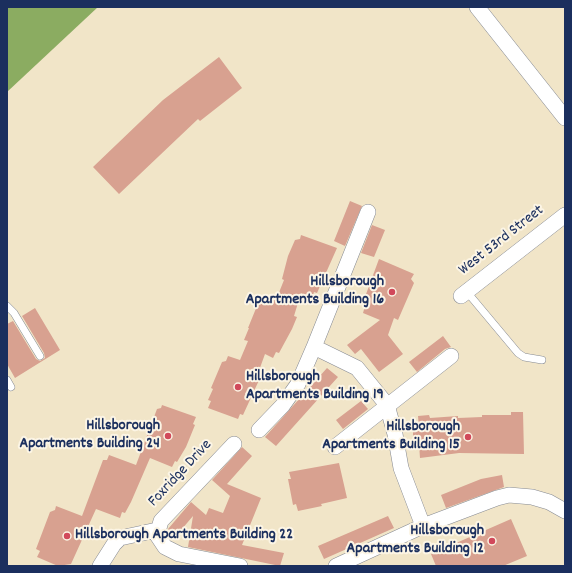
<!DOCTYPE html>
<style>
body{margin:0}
#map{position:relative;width:572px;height:573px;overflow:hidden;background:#f1e5c8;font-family:Dekko,sans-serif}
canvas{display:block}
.frame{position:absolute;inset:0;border:8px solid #1b2f5e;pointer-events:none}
</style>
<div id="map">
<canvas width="572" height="573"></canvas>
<div class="frame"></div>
</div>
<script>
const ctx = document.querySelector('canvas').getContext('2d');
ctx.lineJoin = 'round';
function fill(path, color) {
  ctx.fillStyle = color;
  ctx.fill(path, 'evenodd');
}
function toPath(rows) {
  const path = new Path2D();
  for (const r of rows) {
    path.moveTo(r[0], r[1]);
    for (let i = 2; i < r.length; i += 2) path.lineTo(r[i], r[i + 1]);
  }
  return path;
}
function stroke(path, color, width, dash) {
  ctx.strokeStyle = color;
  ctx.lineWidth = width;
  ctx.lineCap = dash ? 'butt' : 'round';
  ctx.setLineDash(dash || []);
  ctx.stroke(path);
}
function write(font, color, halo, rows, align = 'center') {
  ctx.font = font + ' Dekko,sans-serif';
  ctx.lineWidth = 4;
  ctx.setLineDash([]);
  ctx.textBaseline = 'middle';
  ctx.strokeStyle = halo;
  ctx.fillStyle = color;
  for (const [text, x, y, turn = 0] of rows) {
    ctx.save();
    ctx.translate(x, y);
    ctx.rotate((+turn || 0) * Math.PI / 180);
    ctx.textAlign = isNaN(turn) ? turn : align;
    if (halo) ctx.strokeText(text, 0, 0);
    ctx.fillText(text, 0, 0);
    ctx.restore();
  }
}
fill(toPath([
 [7,7,98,7,7,92]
]), '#8bac61');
fill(toPath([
 [219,57,242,88,200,121,198,119,119,194,93,167,163,100],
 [350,201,362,206,345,246,334,241],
 [372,225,385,230,374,257,361,253],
 [301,235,337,248,317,293,314,292,312,298,301,293,294,316,297,317,292,329,279,353,276,352,273,358,265,354,257,376,260,378,243,415,240,414,238,419,208,408,211,401,208,400,213,389,211,388,222,362,226,361,228,356,240,360,248,341,244,340,249,328,248,328,259,301,261,302,265,295,276,300,284,280,282,279,288,256,295,240,300,239],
 [379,259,414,274,411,279,414,283,398,320,394,318,388,335,403,354,379,372,361,349,355,354,347,345,380,320,363,313,365,306,362,305],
 [35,308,60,350,15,378,7,364,7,324,13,321,36,359,40,361,45,358,44,353,22,316],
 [443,336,451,347,445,349,417,372,409,362],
 [327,368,338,377,276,446,265,437],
 [361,401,368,409,343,429,336,420],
 [162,405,196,417,193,424,195,425,186,447,177,462,175,461,172,467,150,458,131,502,125,513,122,512,120,518,96,509,71,564,58,566,37,557,40,551,36,549,50,512,55,510,56,506,82,516,103,460,107,460,109,455,136,465,157,409,161,408],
 [511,412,523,412,524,454,459,453,420,458,419,444,413,445,413,429,419,428,418,416,429,415,430,418,458,416,458,418,482,417,482,415,511,415],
 [242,447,252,456,227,484,261,498,242,545,284,553,280,566,188,547,193,516,176,536,168,529,191,502,206,515,209,508,223,513,230,496,212,480],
 [339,463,347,498,321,504,322,506,298,511,296,504,293,505,288,479,291,479,289,472],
 [502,475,504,487,446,508,441,495,481,479],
 [388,516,394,528,324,559,318,546],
 [511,519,527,556,503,566,436,566,431,554]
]), '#d8a190');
const service = toPath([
 [467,292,518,353,524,357,542,360],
 [7,306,14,313,40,356],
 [7,380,11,387]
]);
const minor = toPath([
 [477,7,565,118],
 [368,212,314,347,357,368,387,405,395,434,401,468,423,526],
 [461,296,565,215],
 [259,430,283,405,298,384,314,347],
 [234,444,161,521,157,535,165,547,179,554,240,566],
 [335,447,451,356],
 [100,566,114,544,120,538,157,530],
 [336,566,423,526,497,498,509,495,532,497,549,502,565,511]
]);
stroke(service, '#868a93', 8);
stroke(minor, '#868a93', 16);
stroke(service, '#fff', 7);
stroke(minor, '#fff', 15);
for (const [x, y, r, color] of [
 [392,292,4,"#d1495b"],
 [238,387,4,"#d1495b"],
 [168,436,4,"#d1495b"],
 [468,437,4,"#d1495b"],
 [67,536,4,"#d1495b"],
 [492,541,4,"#d1495b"]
]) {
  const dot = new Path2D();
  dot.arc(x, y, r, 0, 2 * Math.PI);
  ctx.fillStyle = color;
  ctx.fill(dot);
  stroke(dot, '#fcf5e5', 1.5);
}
write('16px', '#1b2f5e', '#fcf5e5', [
 ["West 53rd Street",502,241,-38],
 ["Foxridge Drive",181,474,-47]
]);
write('bold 16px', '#1b2f5e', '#fcf5e5', [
 ["Hillsborough",384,283],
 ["Apartments Building 16",384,301],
 ["Hillsborough",246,378,"left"],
 ["Apartments Building 19",246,396,"left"],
 ["Hillsborough",160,427],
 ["Apartments Building 24",160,445],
 ["Hillsborough",460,428],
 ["Apartments Building 15",460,446],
 ["Hillsborough",484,532],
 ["Apartments Building 12",484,550],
 ["Hillsborough Apartments Building 22",75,536,"left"]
], 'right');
</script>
